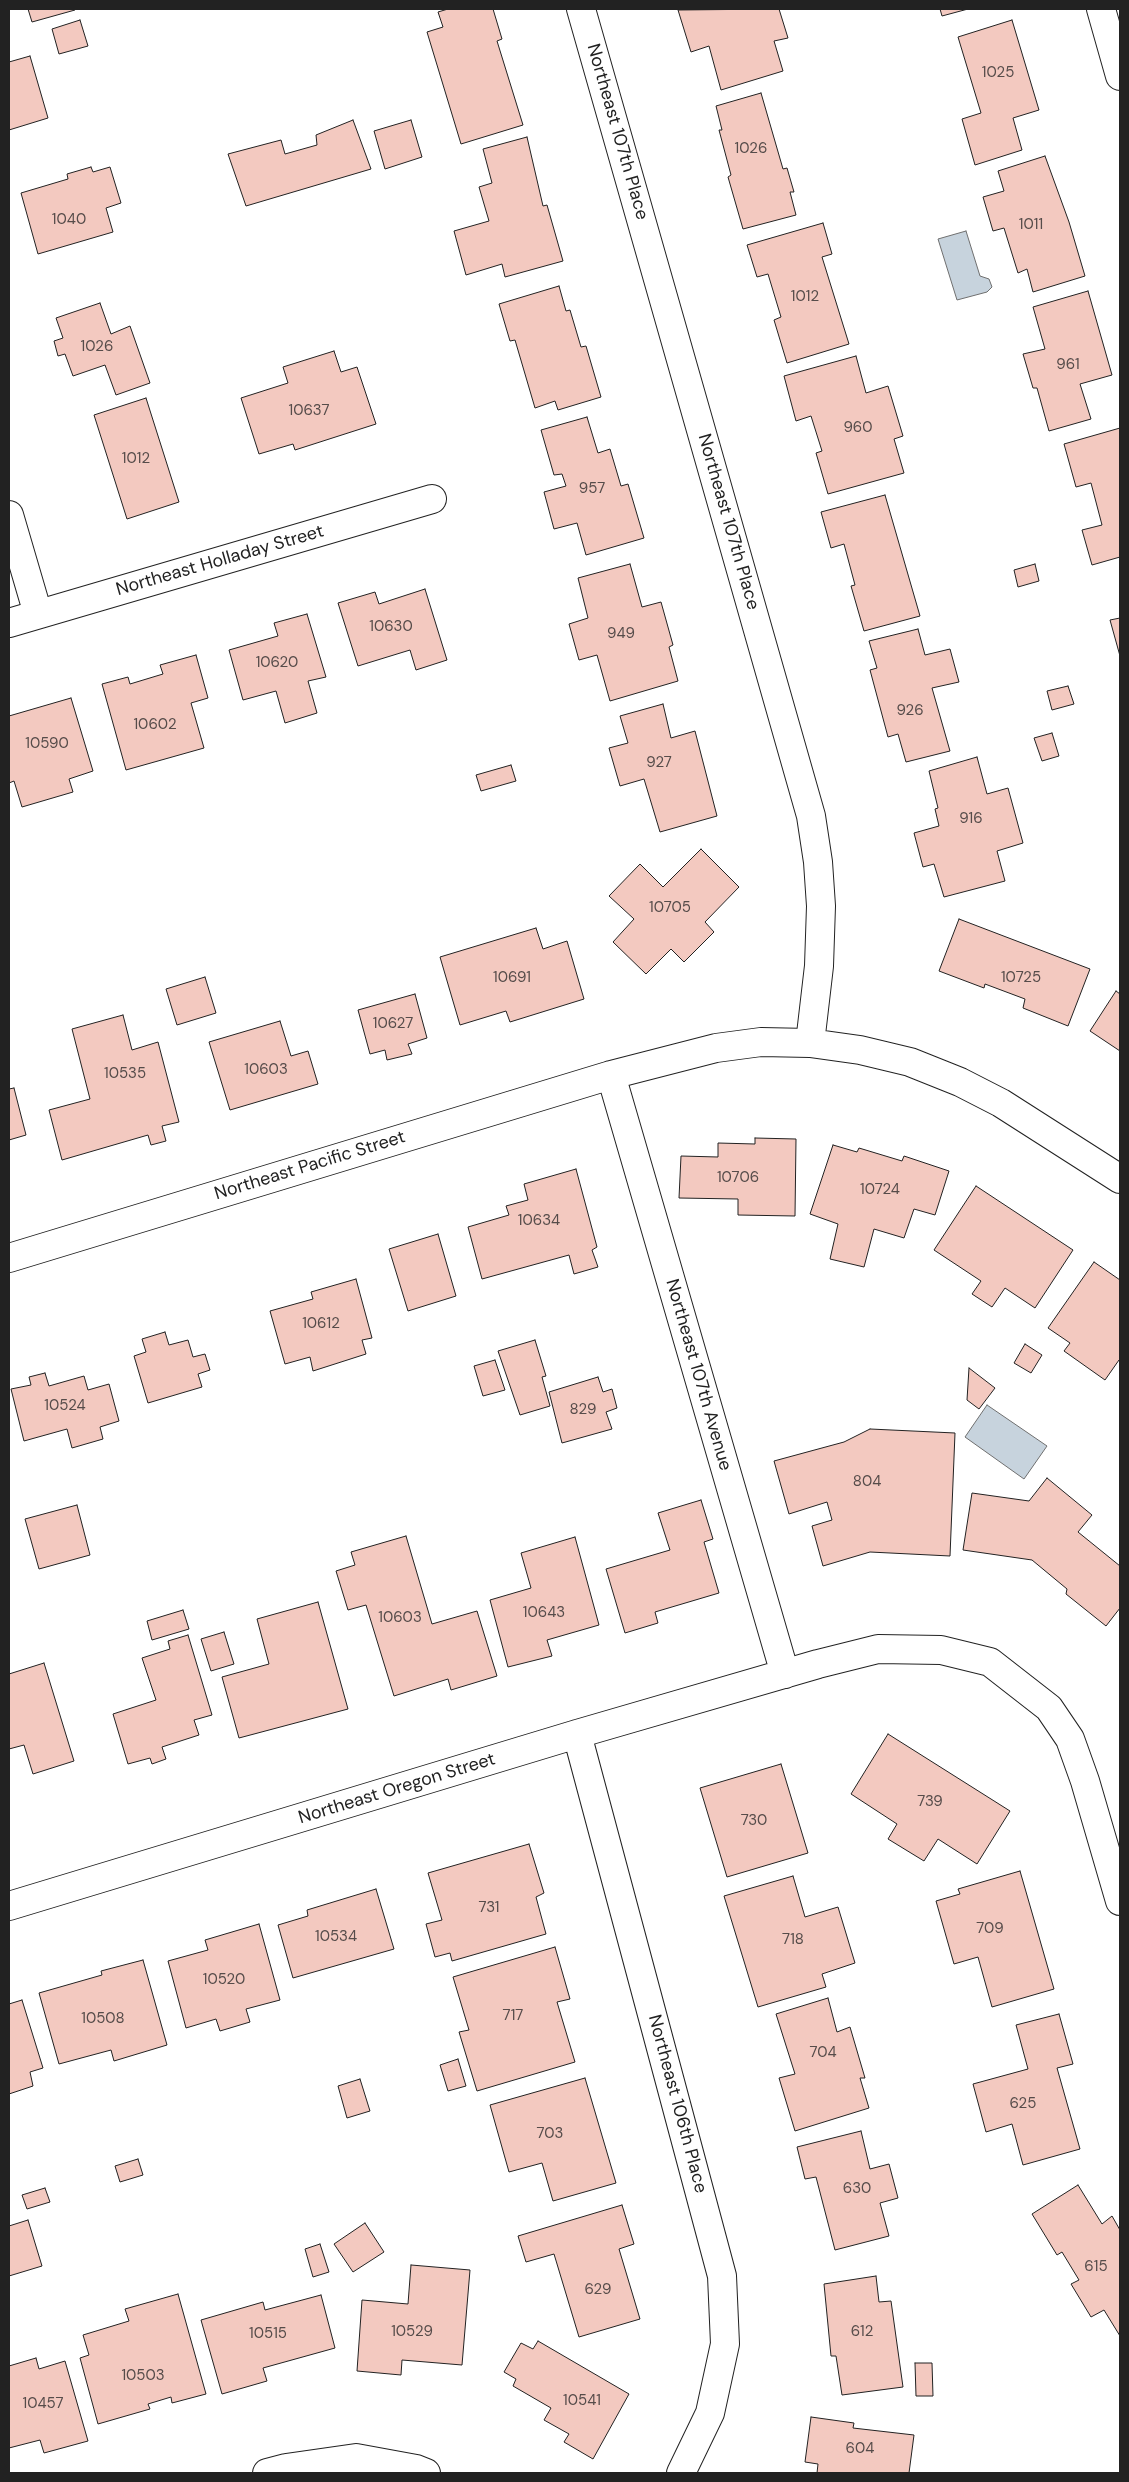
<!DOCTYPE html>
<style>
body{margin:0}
#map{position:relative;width:1129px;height:2482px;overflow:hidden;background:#fff;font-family:"DM Sans",sans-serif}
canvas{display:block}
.frame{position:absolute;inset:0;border:10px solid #222;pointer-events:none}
</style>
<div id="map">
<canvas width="1129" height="2482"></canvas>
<div class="frame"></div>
</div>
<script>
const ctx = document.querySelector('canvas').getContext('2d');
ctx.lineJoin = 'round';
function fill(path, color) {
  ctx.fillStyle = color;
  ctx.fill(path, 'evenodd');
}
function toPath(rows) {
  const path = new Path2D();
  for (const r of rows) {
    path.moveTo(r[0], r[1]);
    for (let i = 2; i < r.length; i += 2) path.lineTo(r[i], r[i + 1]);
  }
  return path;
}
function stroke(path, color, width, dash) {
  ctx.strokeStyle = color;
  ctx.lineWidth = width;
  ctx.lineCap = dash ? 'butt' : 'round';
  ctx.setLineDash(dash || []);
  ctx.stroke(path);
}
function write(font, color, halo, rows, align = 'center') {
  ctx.font = font + ' "DM Sans",sans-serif';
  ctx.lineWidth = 4;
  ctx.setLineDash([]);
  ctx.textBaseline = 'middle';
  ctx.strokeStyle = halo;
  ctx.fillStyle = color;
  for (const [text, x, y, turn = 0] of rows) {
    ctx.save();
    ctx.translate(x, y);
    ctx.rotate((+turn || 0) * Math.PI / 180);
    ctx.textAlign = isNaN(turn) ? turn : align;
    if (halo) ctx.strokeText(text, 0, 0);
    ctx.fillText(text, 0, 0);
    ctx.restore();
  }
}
const water = toPath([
 [966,231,980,276,989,279,992,287,987,292,957,300,938,239,966,231],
 [987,1405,1047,1446,1024,1479,965,1437,987,1405]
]);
fill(water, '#c7d3dd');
stroke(water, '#6f6f6f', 1);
const building = toPath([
 [28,9,74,9,75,10,32,22,28,9],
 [448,9,493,9,502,39,497,41,523,125,461,144,427,32,443,27,438,12,448,9],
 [779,9,788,38,774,41,783,71,721,90,709,46,691,52,678,10,779,9],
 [940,9,968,9,942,16,940,9],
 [80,20,88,46,59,54,52,29,80,20],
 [1012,20,1039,110,1013,118,1022,150,975,165,962,119,981,113,958,37,1012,20],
 [30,56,48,118,9,130,9,62,30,56],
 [761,93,783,169,787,168,794,192,790,192,796,215,743,229,728,177,731,175,719,130,722,130,716,106,761,93],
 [353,120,371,169,246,206,228,154,281,140,285,154,317,145,316,135,353,120],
 [411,120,422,157,385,169,374,131,411,120],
 [527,137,543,206,547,205,563,261,505,277,502,264,466,275,454,231,489,221,479,187,492,183,483,149,527,137],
 [1045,156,1069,222,1085,276,1033,292,1027,269,1018,273,1004,228,993,231,983,197,1004,191,998,171,1045,156],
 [91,167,93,172,110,167,121,203,106,208,113,232,38,254,21,193,68,179,67,174,91,167],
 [823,223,832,254,822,257,849,344,787,363,774,320,781,317,768,274,757,277,747,245,823,223],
 [559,286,566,311,570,310,581,347,586,346,601,397,558,410,555,401,535,408,515,340,510,341,499,304,559,286],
 [1088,291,1112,375,1080,384,1091,419,1049,431,1037,388,1033,388,1023,354,1045,349,1033,307,1088,291],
 [100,303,111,334,130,326,150,383,116,395,105,365,73,376,65,354,58,356,54,341,63,338,56,318,100,303],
 [334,351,341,372,357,367,376,424,295,450,293,444,259,454,241,398,288,383,283,367,334,351],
 [856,356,866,393,888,386,903,436,894,439,904,473,828,494,816,453,822,451,811,416,796,421,784,376,856,356],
 [146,398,179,502,127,519,94,415,146,398],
 [587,417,598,453,610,449,621,486,628,484,644,538,586,555,577,523,554,529,544,492,566,486,562,474,554,475,541,430,587,417],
 [1120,428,1120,557,1092,565,1082,530,1102,525,1091,483,1076,487,1064,444,1120,428],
 [885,495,920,616,864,631,851,586,855,585,844,544,831,548,821,512,885,495],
 [630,564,642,607,661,602,673,645,669,647,678,681,610,701,597,655,579,660,569,624,588,618,578,578,630,564],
 [1035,564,1039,581,1018,587,1014,570,1035,564],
 [425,589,447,660,416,670,410,650,358,666,338,603,375,592,379,604,425,589],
 [307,614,326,677,308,681,317,713,285,723,276,691,243,700,229,650,278,636,274,623,307,614],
 [1120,618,1120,656,1110,620,1120,618],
 [918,629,925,655,950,649,959,682,932,688,950,751,906,762,898,734,888,737,870,670,877,668,869,641,918,629],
 [196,655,208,698,191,703,204,748,126,770,102,684,128,677,130,684,163,674,160,665,196,655],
 [1068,686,1074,704,1052,710,1047,691,1068,686],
 [71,698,93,771,69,779,73,792,22,807,14,781,9,783,9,716,71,698],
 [663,704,671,738,695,731,717,816,660,832,644,779,620,786,609,748,628,743,620,716,663,704],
 [1052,733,1059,756,1042,761,1034,738,1052,733],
 [977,757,987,794,1008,788,1023,843,997,851,1005,881,944,897,934,864,923,867,914,833,939,826,935,809,938,808,929,771,977,757],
 [511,765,516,781,481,791,476,775,511,765],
 [701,849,739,887,705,922,714,932,684,962,671,949,646,974,613,942,634,919,609,896,640,864,663,887,701,849],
 [959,919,1090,969,1068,1026,1023,1008,1025,999,985,984,984,988,939,971,959,919],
 [536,928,543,949,567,941,584,999,510,1022,506,1011,460,1025,440,957,536,928],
 [205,977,216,1013,177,1025,166,989,205,977],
 [1116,991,1120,994,1120,1051,1090,1031,1116,991],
 [415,994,427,1038,408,1044,412,1054,387,1060,385,1050,370,1054,358,1010,415,994],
 [123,1015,132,1050,158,1042,179,1122,162,1126,166,1141,151,1145,148,1135,62,1160,49,1110,90,1099,72,1029,123,1015],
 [280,1021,291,1056,308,1051,318,1084,230,1110,209,1042,280,1021],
 [14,1088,26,1135,9,1140,9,1089,14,1088],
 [755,1138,796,1139,795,1216,738,1215,738,1199,679,1198,681,1156,718,1157,718,1143,755,1144,755,1138],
 [833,1145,857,1152,859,1148,902,1161,904,1156,949,1171,935,1215,914,1209,904,1238,874,1229,864,1267,830,1259,838,1224,810,1214,833,1145],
 [576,1169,597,1247,592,1250,598,1267,574,1274,569,1255,482,1279,468,1227,509,1215,506,1206,528,1200,524,1184,576,1169],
 [976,1186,1073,1250,1035,1308,1005,1288,992,1307,972,1294,981,1281,934,1250,976,1186],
 [438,1234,456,1296,408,1311,389,1249,438,1234],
 [1094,1262,1120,1280,1120,1361,1119,1360,1105,1380,1064,1351,1070,1343,1048,1328,1094,1262],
 [356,1279,372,1338,362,1340,366,1354,313,1371,310,1357,285,1364,270,1311,313,1299,311,1292,356,1279],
 [165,1332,169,1345,188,1340,193,1357,205,1354,210,1370,198,1374,202,1387,148,1403,134,1356,146,1352,142,1339,165,1332],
 [535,1340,546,1376,542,1377,550,1406,520,1415,498,1351,535,1340],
 [1025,1344,1042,1355,1031,1373,1014,1363,1025,1344],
 [495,1360,505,1390,483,1396,474,1366,495,1360],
 [969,1368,995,1388,979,1409,967,1400,969,1368],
 [45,1373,49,1386,84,1376,88,1390,109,1384,119,1421,100,1427,103,1439,72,1448,67,1429,24,1441,11,1389,31,1385,29,1377,45,1373],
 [598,1377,603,1392,612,1389,617,1408,606,1412,612,1429,562,1443,549,1392,598,1377],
 [870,1429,955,1433,950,1556,870,1552,823,1566,812,1526,832,1520,827,1502,789,1514,774,1461,844,1442,870,1429],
 [1047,1478,1092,1515,1078,1532,1120,1566,1120,1608,1106,1626,1066,1594,1067,1589,1032,1560,963,1550,972,1493,1029,1501,1047,1478],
 [701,1500,713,1539,704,1542,719,1593,655,1612,658,1623,625,1633,606,1569,670,1550,658,1513,701,1500],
 [77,1505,90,1555,39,1569,25,1519,77,1505],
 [406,1536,432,1624,477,1611,497,1676,451,1690,448,1679,394,1696,366,1605,348,1610,336,1571,355,1565,351,1552,406,1536],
 [575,1537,599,1625,547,1640,552,1656,508,1667,490,1600,531,1588,521,1553,575,1537],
 [318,1602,348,1709,239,1738,222,1677,269,1664,257,1619,318,1602],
 [183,1610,189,1629,152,1640,147,1621,183,1610],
 [224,1632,234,1664,211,1671,201,1639,224,1632],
 [188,1635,212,1715,194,1720,199,1735,162,1747,166,1759,152,1764,150,1758,128,1764,113,1714,156,1700,142,1658,170,1649,168,1641,188,1635],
 [44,1663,74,1761,33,1774,24,1745,9,1749,9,1674,44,1663],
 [888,1734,1010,1811,977,1864,938,1839,924,1861,888,1839,897,1824,851,1794,888,1734],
 [781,1764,808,1853,727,1877,700,1788,781,1764],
 [529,1844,544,1893,536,1897,546,1934,452,1961,450,1953,435,1957,426,1924,442,1920,428,1873,529,1844],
 [1020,1871,1054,1989,992,2007,978,1957,954,1964,936,1901,960,1894,958,1889,1020,1871],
 [793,1876,805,1917,838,1907,855,1963,822,1974,826,1987,758,2007,724,1896,793,1876],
 [376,1889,394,1949,293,1978,278,1925,308,1916,307,1910,376,1889],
 [259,1924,280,2000,246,2009,250,2022,220,2031,216,2019,186,2028,168,1961,208,1950,205,1940,259,1924],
 [555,1947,570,1999,557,2002,575,2062,477,2091,459,2032,469,2030,453,1977,555,1947],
 [143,1960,167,2045,114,2061,111,2050,59,2064,39,1993,102,1975,101,1971,143,1960],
 [828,1998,837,2032,850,2027,865,2078,860,2078,869,2108,795,2131,779,2078,795,2074,776,2014,828,1998],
 [22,2000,43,2068,30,2072,33,2086,9,2094,9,2004,22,2000],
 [1059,2014,1073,2064,1057,2068,1080,2149,1023,2165,1012,2124,986,2132,973,2084,1028,2069,1016,2025,1059,2014],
 [458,2059,466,2086,448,2091,440,2065,458,2059],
 [585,2078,616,2183,553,2201,542,2163,509,2172,490,2105,585,2078],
 [360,2079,370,2111,347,2118,338,2086,360,2079],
 [861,2131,870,2169,889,2164,898,2198,880,2203,889,2236,835,2250,816,2177,805,2179,797,2147,861,2131],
 [138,2159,143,2175,120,2182,115,2166,138,2159],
 [1078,2185,1102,2224,1112,2216,1120,2230,1120,2336,1104,2310,1091,2317,1071,2284,1079,2280,1062,2252,1057,2255,1032,2214,1078,2185],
 [45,2188,50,2202,27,2209,22,2195,45,2188],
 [622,2205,634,2244,619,2249,640,2319,579,2337,554,2254,526,2262,518,2236,622,2205],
 [28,2220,42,2266,9,2276,9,2226,28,2220],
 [365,2223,384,2252,353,2272,334,2244,365,2223],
 [320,2244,329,2272,313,2277,305,2249,320,2244],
 [411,2265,470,2270,462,2365,402,2360,401,2375,357,2371,362,2300,408,2304,411,2265],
 [876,2276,879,2302,891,2301,903,2387,842,2395,836,2356,831,2356,824,2284,876,2276],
 [178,2294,206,2394,172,2403,171,2397,148,2404,150,2409,98,2424,80,2358,89,2355,83,2335,129,2321,125,2309,178,2294],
 [321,2295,335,2348,263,2368,267,2381,222,2394,201,2320,263,2302,265,2310,321,2295],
 [538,2341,629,2394,593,2459,564,2442,569,2434,544,2420,551,2408,513,2386,516,2379,504,2372,521,2343,533,2349,538,2341],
 [36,2358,39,2369,65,2361,88,2441,44,2453,40,2440,9,2448,9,2366,36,2358],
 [915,2363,932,2363,933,2396,916,2396,915,2363],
 [811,2417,854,2423,853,2428,914,2435,909,2473,817,2473,818,2464,805,2462,811,2417]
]);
fill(building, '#f3c9c0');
stroke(building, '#222', 1);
const street = toPath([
 [581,9,811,816,818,862,821,906,819,966,810,1043],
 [1101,9,1120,76],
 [9,515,38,614],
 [9,623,432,499],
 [611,1075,785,1674],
 [9,1258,611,1075,716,1048,761,1042,810,1043,860,1050,910,1062,960,1082,1001,1103,1120,1179],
 [577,1734,722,2276,725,2344,710,2413,681,2473],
 [9,1906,577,1734,818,1664,878,1649,941,1650,990,1662,1049,1708,1070,1739,1085,1781,1120,1901],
 [267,2473,286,2468,356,2458,416,2469,426,2473]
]);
stroke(street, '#222', 30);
stroke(street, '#fff', 28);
write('15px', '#564c4a', null, [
 ["1025",998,73],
 ["1026",751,149],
 ["1040",69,220],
 ["1011",1031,225],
 ["1012",805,297],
 ["1026",97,347],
 ["961",1068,365],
 ["10637",309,411],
 ["960",858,428],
 ["1012",136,459],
 ["957",592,489],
 ["10630",391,627],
 ["949",621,634],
 ["10620",277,663],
 ["926",910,711],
 ["10602",155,725],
 ["10590",47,744],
 ["927",659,763],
 ["916",971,819],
 ["10705",670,908],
 ["10691",512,978],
 ["10725",1021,978],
 ["10627",393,1024],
 ["10603",266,1070],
 ["10535",125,1074],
 ["10706",738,1178],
 ["10724",880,1190],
 ["10634",539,1221],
 ["10612",321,1324],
 ["10524",65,1406],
 ["829",583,1410],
 ["804",867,1482],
 ["10643",544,1613],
 ["10603",400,1618],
 ["739",930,1802],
 ["730",754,1821],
 ["731",489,1908],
 ["709",990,1929],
 ["10534",336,1937],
 ["718",793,1940],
 ["10520",224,1980],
 ["717",513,2016],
 ["10508",103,2019],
 ["704",823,2053],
 ["625",1023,2104],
 ["703",550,2134],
 ["630",857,2189],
 ["615",1096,2267],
 ["629",598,2290],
 ["10529",412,2332],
 ["612",862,2332],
 ["10515",268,2334],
 ["10503",143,2376],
 ["10541",582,2401],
 ["10457",43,2404],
 ["604",860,2449]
]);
write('18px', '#222', '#fff', [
 ["Northeast 107th Place",617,132,74],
 ["Northeast 107th Place",728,522,74],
 ["Northeast Holladay Street",220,561,-16],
 ["Northeast Pacific Street",310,1166,-17],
 ["Northeast 107th Avenue",698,1375,74],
 ["Northeast Oregon Street",397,1789,-17],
 ["Northeast 106th Place",677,2104,75]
]);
</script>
